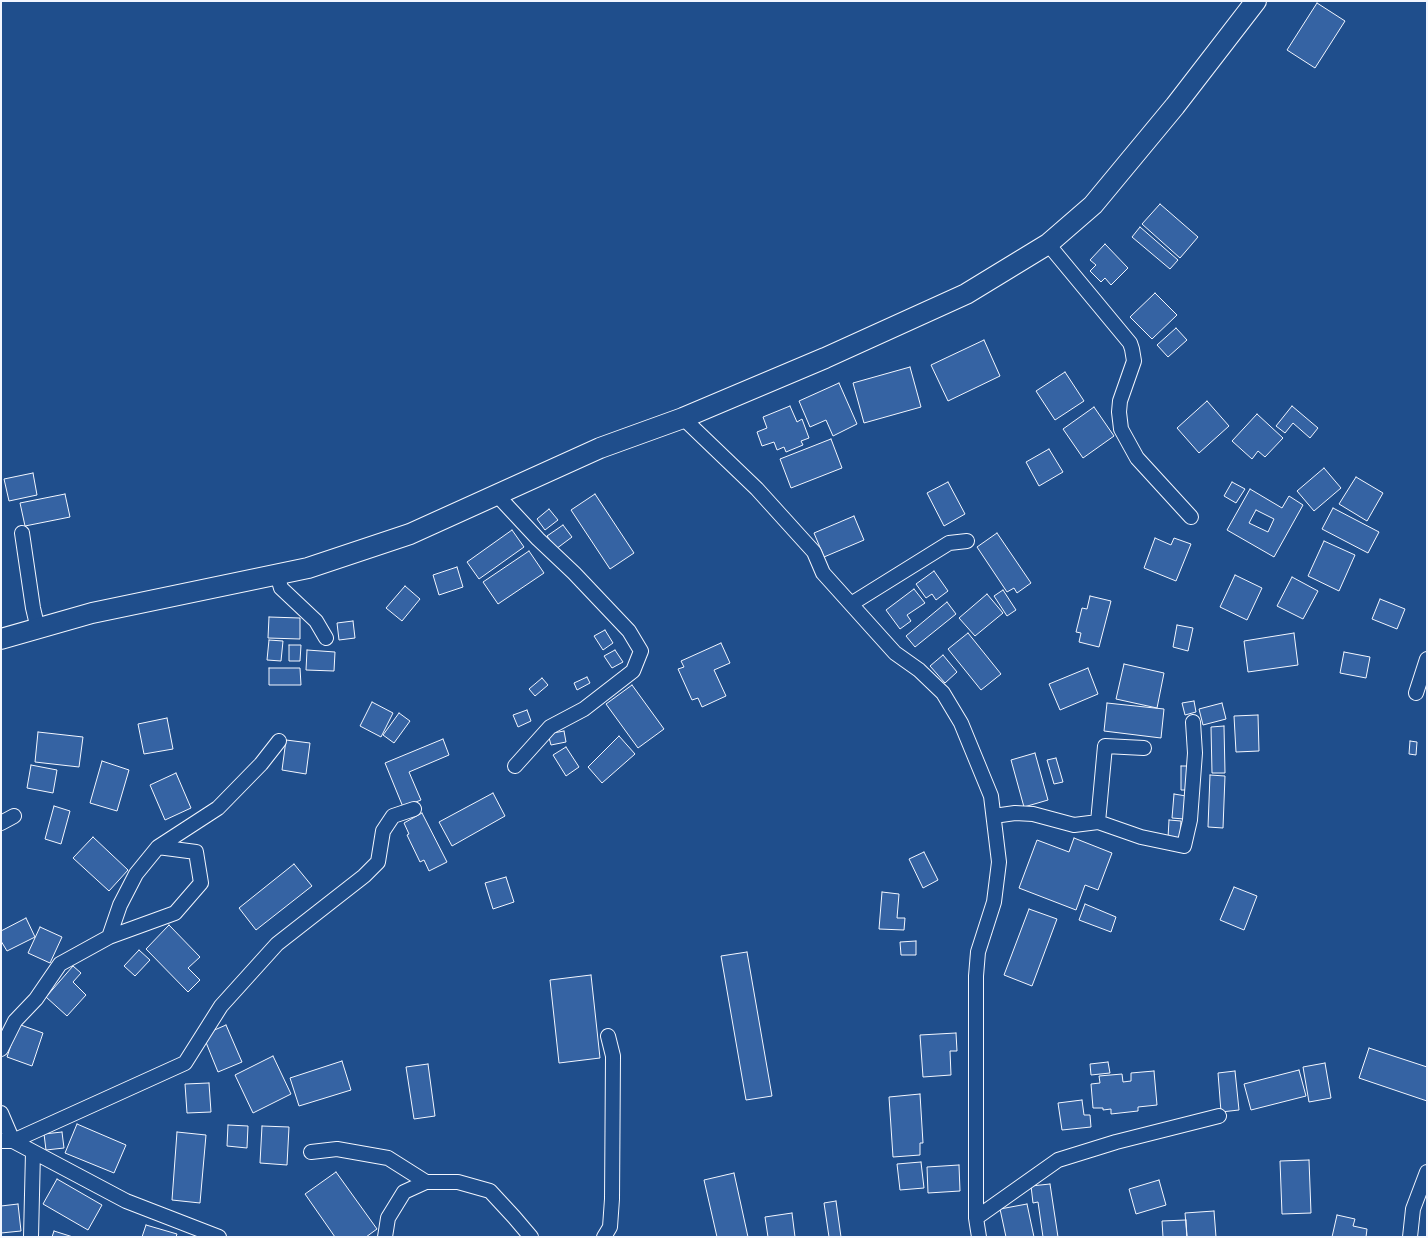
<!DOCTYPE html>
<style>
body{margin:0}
#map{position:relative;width:1428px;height:1238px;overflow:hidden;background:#1f4e8c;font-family:Montserrat,sans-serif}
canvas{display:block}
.frame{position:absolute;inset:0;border:2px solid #f2f6ff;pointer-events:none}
</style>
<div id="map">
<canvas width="1428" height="1238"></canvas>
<div class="frame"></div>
</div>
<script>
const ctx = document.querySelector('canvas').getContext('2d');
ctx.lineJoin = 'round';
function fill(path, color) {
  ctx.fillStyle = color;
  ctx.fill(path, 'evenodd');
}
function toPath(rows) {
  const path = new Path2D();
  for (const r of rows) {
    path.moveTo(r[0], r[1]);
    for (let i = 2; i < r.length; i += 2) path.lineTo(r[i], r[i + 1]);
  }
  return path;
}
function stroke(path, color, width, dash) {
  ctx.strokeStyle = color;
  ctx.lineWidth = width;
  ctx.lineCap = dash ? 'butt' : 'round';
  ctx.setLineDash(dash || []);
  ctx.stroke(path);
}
const building = toPath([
 [1317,3,1345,21,1315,68,1287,50,1317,3],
 [1160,204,1198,237,1180,258,1142,224,1160,204],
 [1140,227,1178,260,1170,269,1132,237,1140,227],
 [1105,244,1128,268,1111,285,1105,278,1101,282,1090,271,1096,265,1090,260,1105,244],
 [1155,293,1177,315,1152,339,1130,317,1155,293],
 [1176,328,1187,340,1168,357,1157,345,1176,328],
 [984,340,1000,376,948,401,931,365,984,340],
 [910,367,921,407,864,423,853,383,910,367],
 [1065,372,1084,401,1055,420,1036,391,1065,372],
 [839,383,857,424,833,436,826,420,810,427,799,401,839,383],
 [1207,401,1229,426,1199,453,1177,428,1207,401],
 [790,406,797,422,802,419,809,438,801,441,803,445,786,452,784,447,777,450,774,442,762,446,757,432,767,428,763,417,790,406],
 [1292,406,1318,428,1310,438,1293,423,1285,433,1276,426,1292,406],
 [1094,407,1114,436,1083,458,1063,429,1094,407],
 [1257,414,1283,438,1265,457,1258,451,1252,459,1232,441,1257,414],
 [831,439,842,468,791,488,780,459,831,439],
 [1049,449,1063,472,1039,486,1026,462,1049,449],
 [1324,468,1341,488,1314,511,1297,491,1324,468],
 [33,473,37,495,9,501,4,479,33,473],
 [1356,477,1383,493,1367,521,1339,504,1356,477],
 [948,482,965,514,944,526,927,493,948,482],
 [1232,482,1245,489,1236,503,1224,496,1232,482],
 [1250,489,1282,508,1289,496,1303,505,1274,557,1227,530,1250,489],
 [1256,510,1274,519,1268,532,1249,523,1256,510],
 [65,494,70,517,25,526,20,503,65,494],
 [595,494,634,553,610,569,571,510,595,494],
 [1333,508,1379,532,1368,553,1322,529,1333,508],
 [549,509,558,520,545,530,537,519,549,509],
 [854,516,864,540,824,557,814,533,854,516],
 [563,525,572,537,556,549,547,536,563,525],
 [512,530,524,547,479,579,467,562,512,530],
 [997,533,1031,583,1017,593,1014,588,1007,592,977,547,997,533],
 [1155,538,1171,545,1174,538,1191,544,1176,581,1144,568,1155,538],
 [1324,541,1355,555,1339,591,1308,576,1324,541],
 [529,551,544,573,498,604,483,582,529,551],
 [457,567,463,587,439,595,433,575,457,567],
 [934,571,948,591,936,600,932,594,926,598,916,584,934,571],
 [1235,575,1262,588,1247,620,1220,607,1235,575],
 [1292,577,1318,591,1303,619,1277,606,1292,577],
 [405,586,420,599,402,621,386,608,405,586],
 [914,589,925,603,907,615,911,621,900,629,886,610,914,589],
 [1003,590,1016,610,1007,616,994,596,1003,590],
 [987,594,1003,613,975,636,959,618,987,594],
 [1090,596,1111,601,1099,647,1079,642,1081,633,1076,632,1082,608,1087,609,1090,596],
 [1380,599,1405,609,1397,629,1372,619,1380,599],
 [947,602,956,614,915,647,906,636,947,602],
 [269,617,300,618,300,639,268,638,269,617],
 [353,621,355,638,339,640,337,623,353,621],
 [1177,625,1193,628,1188,651,1173,647,1177,625],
 [605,630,613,643,603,650,594,636,605,630],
 [968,633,1001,674,981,690,948,649,968,633],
 [1294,633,1298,665,1248,672,1244,641,1294,633],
 [269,640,283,641,281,661,267,660,269,640],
 [721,643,730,663,714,670,726,696,702,707,698,698,692,700,678,669,684,667,681,661,721,643],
 [289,645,301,645,300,661,289,661,289,645],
 [307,650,335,652,334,671,306,670,307,650],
 [615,650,623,662,612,668,604,656,615,650],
 [1344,652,1370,657,1366,678,1340,673,1344,652],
 [943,655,957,672,945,683,930,666,943,655],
 [1124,664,1164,673,1157,708,1116,699,1124,664],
 [269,668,300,668,301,685,269,685,269,668],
 [1088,668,1098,694,1060,710,1049,684,1088,668],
 [587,677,590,683,577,690,574,683,587,677],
 [542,678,548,685,535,696,529,689,542,678],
 [632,685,664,729,638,748,606,704,632,685],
 [1194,701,1196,712,1185,715,1182,703,1194,701],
 [372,702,393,713,381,737,360,726,372,702],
 [1107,703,1164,709,1161,738,1104,731,1107,703],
 [1222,703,1226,719,1203,725,1199,709,1222,703],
 [527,710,531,721,518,727,513,715,527,710],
 [399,713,410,721,394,743,383,735,399,713],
 [1258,715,1259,751,1236,752,1234,716,1258,715],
 [167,718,173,749,144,754,138,724,167,718],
 [1224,726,1225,773,1212,773,1211,727,1224,726],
 [564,731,566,742,551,745,548,734,564,731],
 [38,732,83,737,79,767,35,762,38,732],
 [619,736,635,754,602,783,588,767,619,736],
 [443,739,449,755,409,772,421,800,403,807,385,763,443,739],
 [286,740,310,743,306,774,282,770,286,740],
 [1410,741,1417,742,1416,755,1409,754,1410,741],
 [566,747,579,767,566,776,553,755,566,747],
 [1035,753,1048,800,1024,807,1011,760,1035,753],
 [1056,758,1063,782,1054,784,1047,760,1056,758],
 [102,761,129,770,117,811,90,803,102,761],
 [31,765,57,770,53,793,27,788,31,765],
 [1181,766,1191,766,1191,790,1181,790,1181,766],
 [176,773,191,808,165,820,150,785,176,773],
 [1210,775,1225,776,1223,828,1208,827,1210,775],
 [493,793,505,816,452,846,439,822,493,793],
 [1174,794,1186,796,1184,819,1172,818,1174,794],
 [54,806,70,811,61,844,45,839,54,806],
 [422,813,447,862,429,871,424,860,420,862,407,835,409,834,404,823,422,813],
 [1169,820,1181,821,1180,839,1168,838,1169,820],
 [93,837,128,870,109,891,73,858,93,837],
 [1074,838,1112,853,1098,890,1085,885,1076,910,1019,888,1037,840,1069,852,1074,838],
 [924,852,938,880,923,888,909,859,924,852],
 [294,864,312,886,256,930,239,908,294,864],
 [506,877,514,902,493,909,485,883,506,877],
 [1234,887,1257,896,1244,930,1220,920,1234,887],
 [882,892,899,894,897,918,905,918,904,930,879,929,882,892],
 [1085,904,1116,917,1111,932,1079,920,1085,904],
 [1029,909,1057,919,1032,986,1004,975,1029,909],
 [26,918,35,937,7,951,1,941,1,931,26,918],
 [169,925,200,957,188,968,200,980,188,992,146,949,169,925],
 [40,927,62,937,50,963,28,953,40,927],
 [916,941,916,955,901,955,900,942,916,941],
 [139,950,150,960,135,976,124,966,139,950],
 [747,952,772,1096,746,1100,721,956,747,952],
 [73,966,81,973,73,982,86,995,67,1016,46,997,73,966],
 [591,975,600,1058,559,1063,550,980,591,975],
 [18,1024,43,1033,32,1066,7,1057,18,1024],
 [226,1025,242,1062,218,1072,203,1035,226,1025],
 [956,1033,957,1051,950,1051,951,1075,923,1077,920,1035,956,1033],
 [1369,1048,1427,1067,1427,1101,1359,1078,1369,1048],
 [273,1056,291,1094,253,1113,235,1075,273,1056],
 [342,1061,351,1090,299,1106,290,1078,342,1061],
 [1108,1062,1110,1073,1091,1075,1090,1064,1108,1062],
 [1325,1063,1331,1098,1309,1102,1303,1067,1325,1063],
 [428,1064,435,1116,414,1119,406,1067,428,1064],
 [1299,1070,1306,1096,1251,1110,1244,1084,1299,1070],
 [1154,1071,1157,1105,1138,1107,1138,1111,1111,1114,1111,1109,1103,1110,1103,1108,1093,1108,1091,1084,1100,1083,1099,1076,1122,1074,1123,1082,1131,1081,1131,1073,1154,1071],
 [1235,1071,1239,1110,1221,1112,1218,1073,1235,1071],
 [209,1083,211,1112,187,1113,185,1084,209,1083],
 [920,1094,923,1143,920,1143,920,1155,893,1157,889,1097,920,1094],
 [1082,1100,1084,1115,1090,1115,1091,1127,1062,1130,1058,1103,1082,1100],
 [77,1124,126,1145,114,1173,65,1153,77,1124],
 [228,1125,248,1126,247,1148,227,1146,228,1125],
 [262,1126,289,1127,287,1165,260,1163,262,1126],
 [62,1132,64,1148,46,1150,44,1134,62,1132],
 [177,1132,206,1135,200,1203,172,1200,177,1132],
 [1309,1160,1311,1213,1282,1214,1280,1161,1309,1160],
 [921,1162,924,1188,900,1190,897,1164,921,1162],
 [959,1165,960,1191,928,1193,927,1167,959,1165],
 [336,1172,377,1229,366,1237,335,1237,305,1194,336,1172],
 [734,1173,748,1237,717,1237,704,1180,734,1173],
 [57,1179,102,1205,88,1230,43,1204,57,1179],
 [1159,1180,1166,1205,1136,1214,1129,1189,1159,1180],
 [1050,1184,1058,1237,1043,1237,1038,1202,1033,1203,1031,1186,1050,1184],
 [836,1201,841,1237,829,1237,824,1203,836,1201],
 [18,1204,21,1231,1,1233,1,1206,18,1204],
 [1027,1204,1034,1237,1006,1237,1000,1209,1027,1204],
 [1214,1211,1216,1237,1187,1237,1185,1213,1214,1211],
 [792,1213,795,1237,768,1237,765,1217,792,1213],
 [1337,1215,1355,1219,1353,1226,1367,1229,1366,1237,1332,1237,1337,1215],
 [1186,1220,1187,1237,1163,1237,1162,1221,1186,1220],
 [146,1225,177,1234,176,1237,142,1237,146,1225],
 [54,1231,73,1237,52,1237,54,1231]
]);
fill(building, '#3563a3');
stroke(building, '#f2f6ff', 1);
const street = toPath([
 [1048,244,1130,343,1132,349,1134,361,1120,401,1119,412,1121,429,1137,458,1191,517],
 [683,418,757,489,814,552,823,573,895,653,919,670,943,693,961,723,991,796,999,862,994,902,978,952,976,976,976,1218,979,1237],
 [497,495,538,539,574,573,629,631,641,651,633,671,584,709,550,727,515,766],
 [22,533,33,608,38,629],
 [277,574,281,588,316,621,326,638],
 [851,604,949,543,967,541],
 [1416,693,1427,659],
 [994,816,1015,813,1033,814,1074,825,1098,822,1105,746,1144,748],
 [1098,822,1141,837,1184,846,1190,820,1195,753,1193,722],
 [1,823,14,816],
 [158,847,218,808,261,764,279,741],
 [1,1049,15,1021,36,999,60,964,109,937,175,913,201,883,196,852,158,847,136,874,120,905,109,937],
 [1,1113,13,1141,185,1063,221,1006,277,944,364,876,378,862,383,831,393,816,414,809],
 [1,1141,13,1141,126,1201,219,1237],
 [311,1152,337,1149,388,1158,426,1182],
 [976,1218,1058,1160,1116,1142,1219,1116],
 [31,1237,33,1152],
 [385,1237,388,1218,404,1192,426,1182,458,1182,490,1191,514,1217,531,1237],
 [604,1237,610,1227,612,1199,613,1056,608,1036],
 [1410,1237,1413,1209,1427,1172]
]);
const secondary = toPath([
 [1,639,92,613,308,568,410,534,600,448,683,418,825,358,966,294,1048,244,1093,205,1175,106,1256,1]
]);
stroke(street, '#f2f6ff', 16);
stroke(secondary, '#f2f6ff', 22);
stroke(street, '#1f4e8c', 14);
stroke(secondary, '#1f4e8c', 20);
</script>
